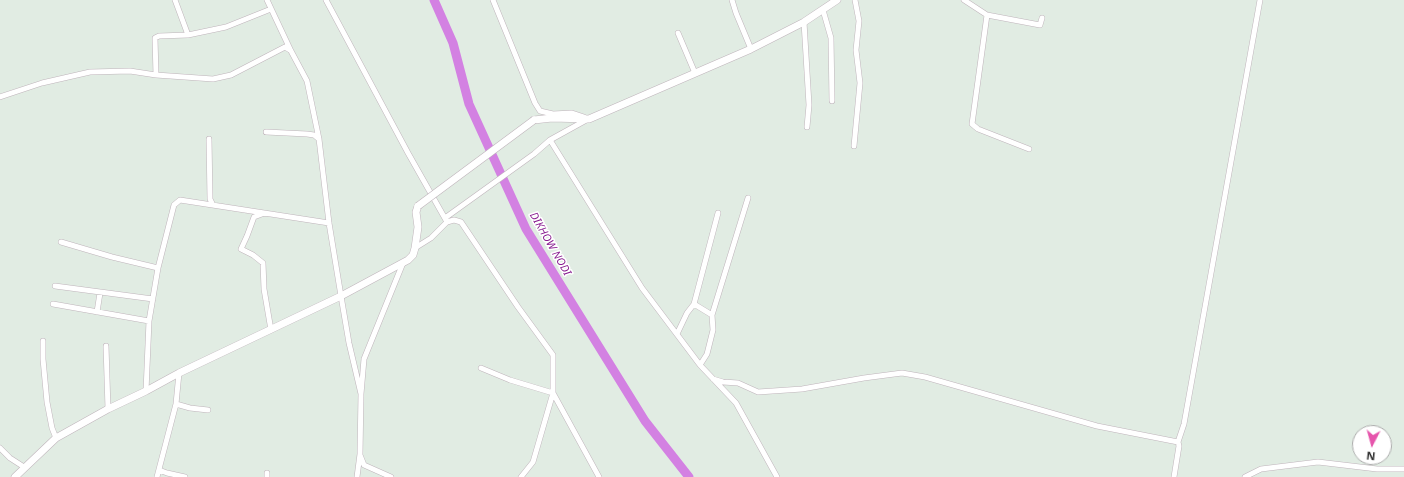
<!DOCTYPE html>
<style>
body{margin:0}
#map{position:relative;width:1404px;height:477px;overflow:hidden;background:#e1ece3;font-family:"Noto Sans",sans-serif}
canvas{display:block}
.north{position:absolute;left:1352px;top:425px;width:40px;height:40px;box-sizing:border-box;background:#fff;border:1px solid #ababab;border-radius:50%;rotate:186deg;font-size:11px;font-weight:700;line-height:16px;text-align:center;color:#2d2d2d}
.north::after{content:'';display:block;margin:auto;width:14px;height:18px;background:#e655ac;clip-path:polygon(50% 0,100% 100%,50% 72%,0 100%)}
</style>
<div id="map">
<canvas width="1404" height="477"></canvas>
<div class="north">N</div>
</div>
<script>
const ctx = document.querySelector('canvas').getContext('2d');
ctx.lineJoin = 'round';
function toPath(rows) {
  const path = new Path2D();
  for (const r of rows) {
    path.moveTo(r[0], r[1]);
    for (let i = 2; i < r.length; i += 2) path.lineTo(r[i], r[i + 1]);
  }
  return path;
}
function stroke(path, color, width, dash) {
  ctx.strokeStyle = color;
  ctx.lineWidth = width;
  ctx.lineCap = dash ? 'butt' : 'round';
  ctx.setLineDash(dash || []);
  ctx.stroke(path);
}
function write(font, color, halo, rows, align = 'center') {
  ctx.font = font + ' "Noto Sans",sans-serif';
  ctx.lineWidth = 3;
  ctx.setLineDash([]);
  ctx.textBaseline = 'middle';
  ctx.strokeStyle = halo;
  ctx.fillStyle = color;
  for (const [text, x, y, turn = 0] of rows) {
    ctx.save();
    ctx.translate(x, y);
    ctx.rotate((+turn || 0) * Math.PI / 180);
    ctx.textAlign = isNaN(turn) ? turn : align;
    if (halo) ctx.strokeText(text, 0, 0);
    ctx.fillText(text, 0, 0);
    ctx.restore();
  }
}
stroke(toPath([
 [434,0,453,43,469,104,526,229,645,421,689,477]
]), '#d381e2', 9);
const minor = toPath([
 [175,0,188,35],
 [267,0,291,51,307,81,319,139,329,223,341,296,349,343,361,394],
 [326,0,408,153,447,222],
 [493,0,535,103,540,111,553,114,572,113,584,117],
 [732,0,736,13,751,49],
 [964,0,987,15,972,124,978,129,1029,149],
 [823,10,831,38,832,101],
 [987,15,1040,25,1042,18],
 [804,22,809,105,807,127],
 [678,33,695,73],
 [156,75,155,38,159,36,188,35,226,27,271,9],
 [0,97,42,83,90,72,130,71,156,75,213,79,231,75,285,47,290,50],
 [588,119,550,140,642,288,700,365,736,403,777,477],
 [266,132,307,134,314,135,319,139],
 [209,139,210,199,213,205],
 [854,146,860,83,856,50,859,21,855,0],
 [262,214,254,217,247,236,241,249,253,255,263,263,264,289,271,330],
 [445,218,534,154,550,140],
 [61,242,112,257,158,268],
 [415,248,431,238,447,222,454,220,461,222,518,307,553,355,553,393,599,477],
 [55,286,153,299],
 [53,304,149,321],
 [97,312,100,293],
 [712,315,748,198],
 [677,334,687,313,694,304],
 [43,341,43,359,47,402,52,428,56,438],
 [106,346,108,409],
 [700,365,707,354,713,330,712,315,694,304,718,213],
 [481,368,510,380,553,393,533,462,521,477],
 [713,379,723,382,738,383,758,392,802,389,864,378,902,373,925,377,1097,426,1178,442],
 [146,391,149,321,158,268,174,205,180,200,329,223],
 [176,404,190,408,208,410],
 [0,448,10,458,24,467],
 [360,455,364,465,391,477],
 [159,470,167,473,185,477],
 [267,473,267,477],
 [157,477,176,404,179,373],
 [357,477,360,454,361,394,364,359,403,263],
 [1174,477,1179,446,1178,442,1184,424,1260,0],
 [1245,477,1261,469,1318,462,1377,469,1404,469]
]);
const secondary = toPath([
 [534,120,552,118,589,119,751,49,804,22,837,0],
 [15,477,56,438,108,409,146,391,179,373,341,296,408,260,413,255,415,248,418,227,416,212,418,206]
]);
stroke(minor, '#bfb4bb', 6);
stroke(secondary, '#bfb4bb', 8);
stroke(minor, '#fff', 5);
stroke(secondary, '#fff', 7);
const secondaryBridge = toPath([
 [418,206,534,120]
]);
stroke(secondaryBridge, '#bfb4bb', 8, []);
stroke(secondaryBridge, '#fff', 7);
write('italic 11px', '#881d90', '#fff', [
 ["DIKHOW NODI",550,244,60]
]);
</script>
